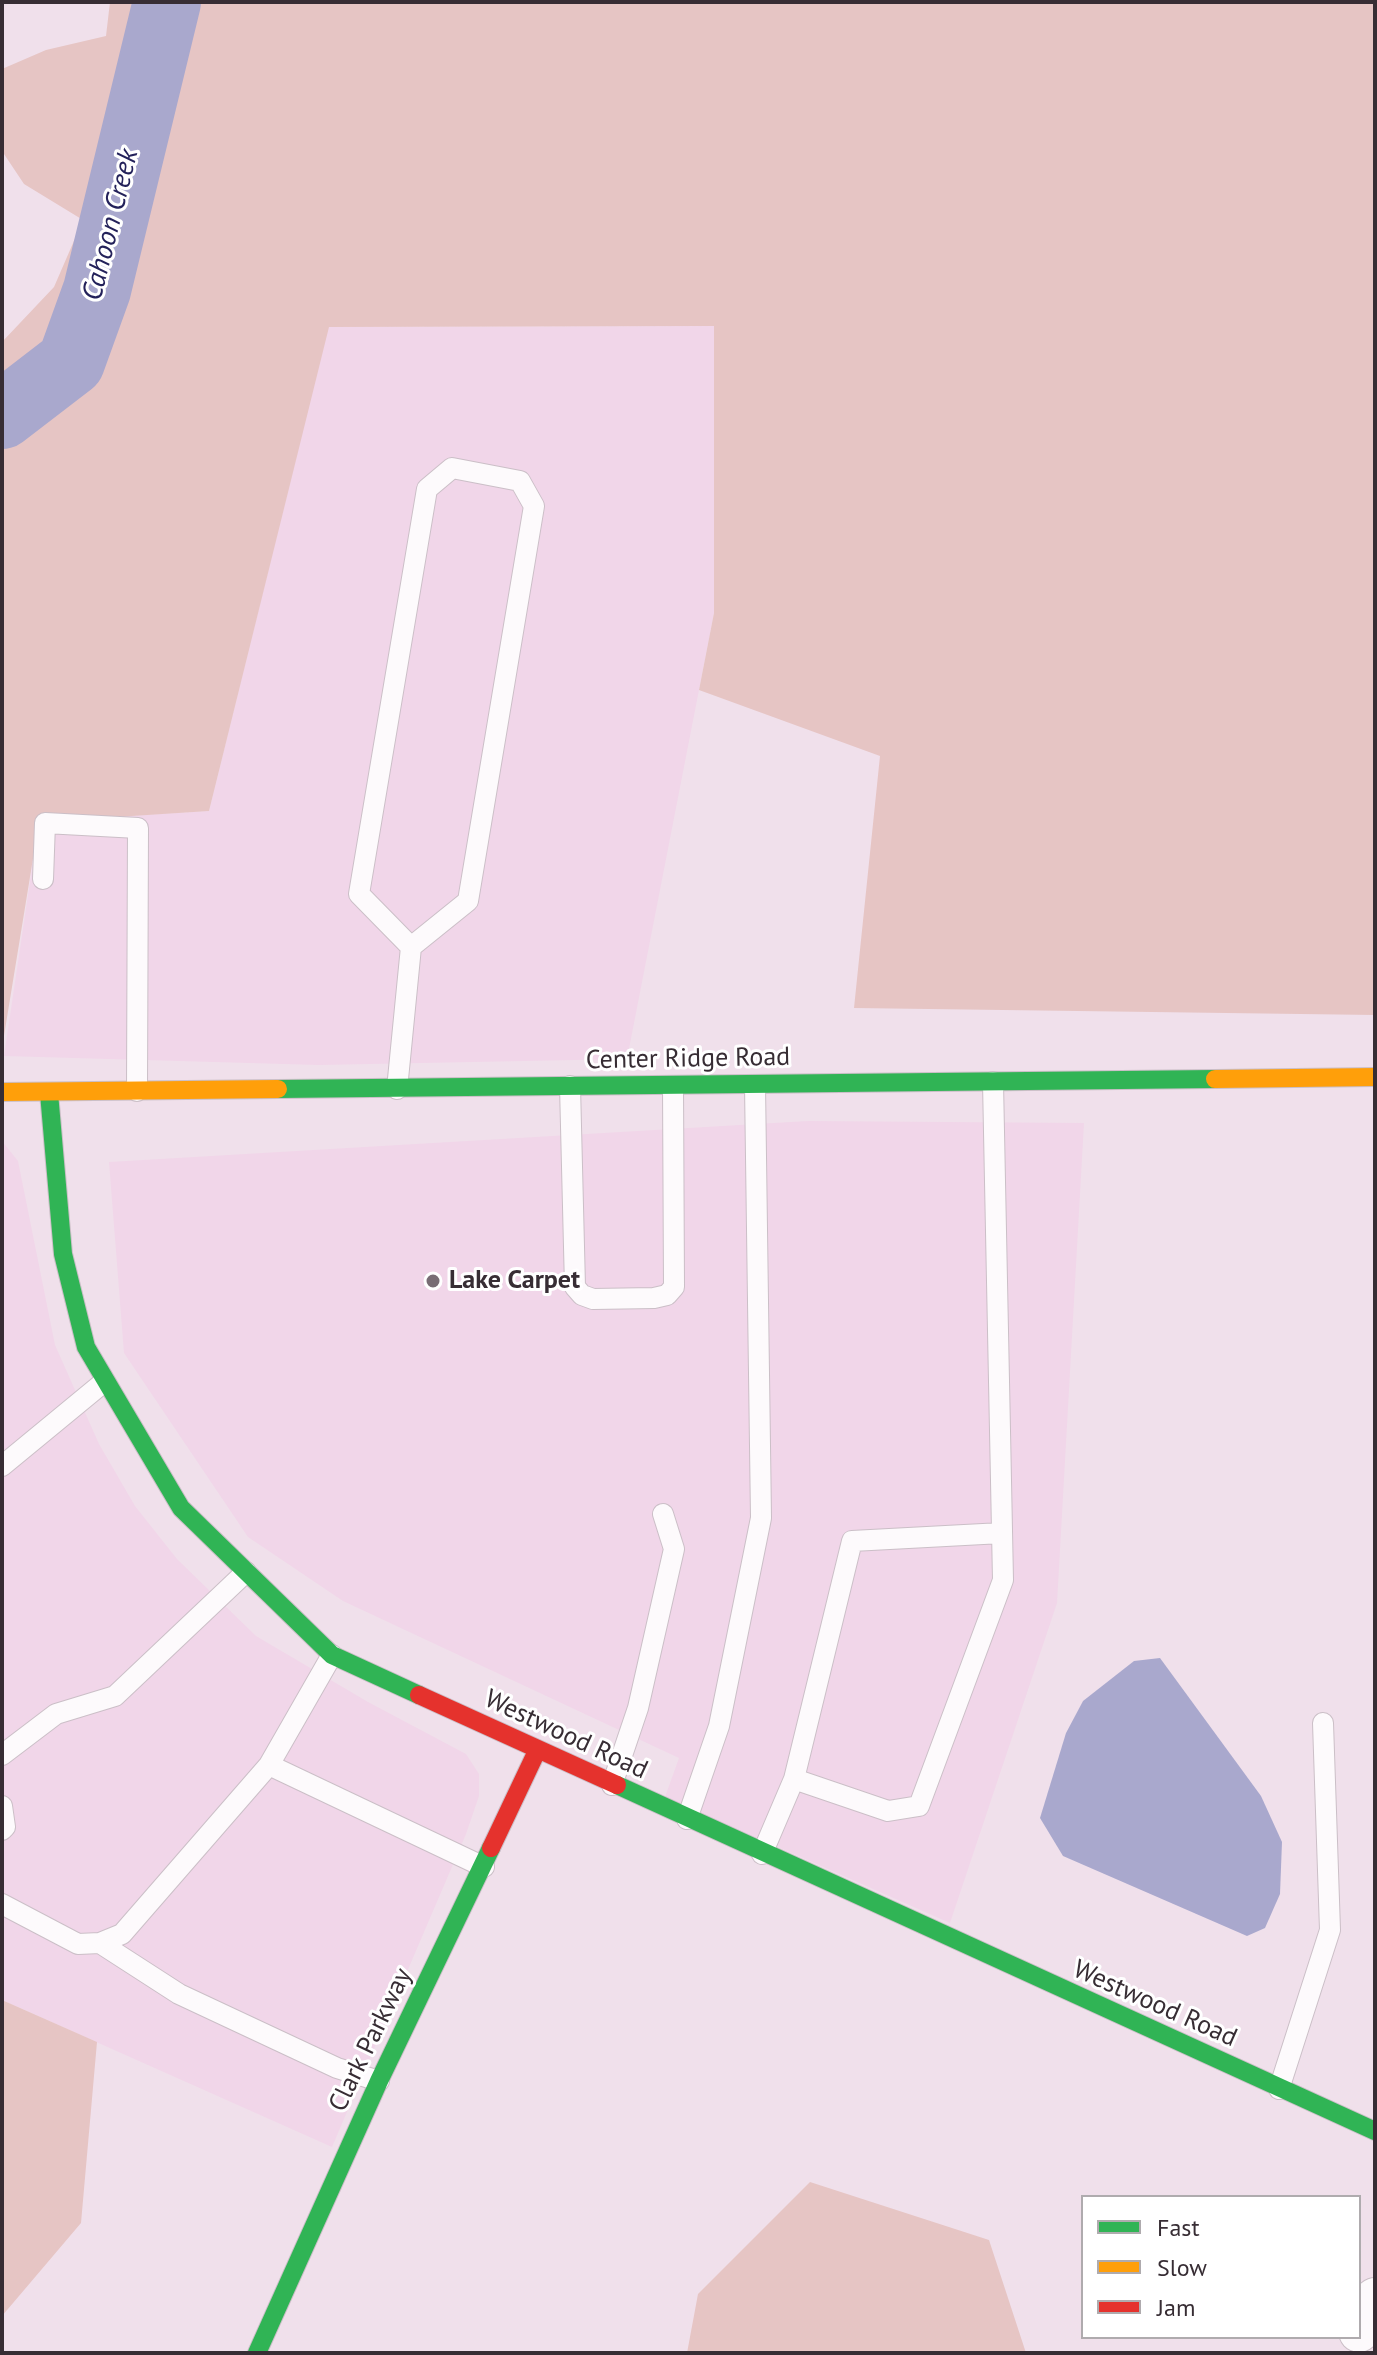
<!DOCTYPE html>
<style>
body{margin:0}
#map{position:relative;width:1377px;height:2355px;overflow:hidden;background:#f0e0eb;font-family:"PT Sans",sans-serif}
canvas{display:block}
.frame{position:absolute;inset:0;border:4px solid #372d34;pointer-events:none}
.legend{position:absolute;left:1081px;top:2195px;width:280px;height:144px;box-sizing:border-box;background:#fff;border:2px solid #afabae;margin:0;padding:10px 14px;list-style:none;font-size:24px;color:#372d34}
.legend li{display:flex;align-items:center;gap:16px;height:40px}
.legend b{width:40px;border:2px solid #afabae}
</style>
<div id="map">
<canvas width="1377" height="2355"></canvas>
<div class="frame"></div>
<ul class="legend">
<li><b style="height:10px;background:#30b455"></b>Fast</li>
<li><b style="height:10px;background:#ff9f0a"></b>Slow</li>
<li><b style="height:10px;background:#e5322d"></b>Jam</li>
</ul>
</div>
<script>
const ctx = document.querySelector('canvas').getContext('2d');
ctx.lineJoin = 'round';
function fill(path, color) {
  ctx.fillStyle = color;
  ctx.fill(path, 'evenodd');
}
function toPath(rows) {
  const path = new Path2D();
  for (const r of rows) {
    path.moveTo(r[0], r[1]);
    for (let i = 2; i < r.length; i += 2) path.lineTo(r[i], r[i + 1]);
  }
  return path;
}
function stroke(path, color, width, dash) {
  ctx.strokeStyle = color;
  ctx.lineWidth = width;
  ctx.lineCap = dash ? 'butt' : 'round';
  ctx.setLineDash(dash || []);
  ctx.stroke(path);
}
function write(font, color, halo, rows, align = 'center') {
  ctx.font = font + ' "PT Sans",sans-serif';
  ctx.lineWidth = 6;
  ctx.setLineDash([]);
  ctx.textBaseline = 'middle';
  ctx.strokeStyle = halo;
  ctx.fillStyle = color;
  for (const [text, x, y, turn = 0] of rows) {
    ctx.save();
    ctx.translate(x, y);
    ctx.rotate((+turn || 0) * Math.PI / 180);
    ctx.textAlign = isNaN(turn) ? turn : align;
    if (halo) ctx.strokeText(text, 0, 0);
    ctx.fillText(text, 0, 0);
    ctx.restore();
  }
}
fill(toPath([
 [714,326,714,613,627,1059,319,1065,4,1056,39,821,209,811,328,327],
 [808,1121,1084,1123,1057,1603,950,1923,665,1797,679,1758,343,1601,248,1537,124,1353,109,1162],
 [2,1141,18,1161,55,1345,99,1444,135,1506,177,1559,256,1636,368,1702,466,1754,479,1774,479,1796,466,1834,332,2147,2,2000]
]), '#f1d6e9');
fill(toPath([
 [110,2,1375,2,1375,1015,854,1008,880,756,699,690,714,613,714,326,329,327,209,811,39,822,2,1048,2,342,54,287,83,220,24,184,2,151,2,69,46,50,106,36],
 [2,2000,97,2042,81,2223,2,2316],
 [810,2182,989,2240,1026,2353,687,2353,698,2294]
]), '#e6c5c4');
fill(toPath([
 [1160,1658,1261,1796,1282,1842,1280,1894,1265,1928,1247,1936,1063,1856,1040,1818,1066,1733,1083,1701,1134,1661]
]), '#a9a8cd');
stroke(toPath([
 [2,415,71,362,97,290,167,2]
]), '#a9a8cd', 68);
const lane = toPath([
 [43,879,45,823,138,828,137,1091],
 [570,1086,575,1287,582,1295,593,1299,654,1298,667,1295,674,1287,673,1086],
 [397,1089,411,947,359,894,427,489,452,468,520,481,534,506,468,901,411,947],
 [2,1466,104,1382],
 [2,1755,56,1714,115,1696,246,1572],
 [269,1765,484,1867],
 [794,1779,852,1541,1002,1533],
 [612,1785,638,1708,674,1549,663,1514],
 [2,1806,5,1827,2,1830],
 [687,1819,719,1726,761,1518,755,1085],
 [762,1854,794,1779,888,1811,919,1806,1003,1580,993,1082],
 [2,1904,78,1944,100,1943,122,1934,269,1765,332,1655],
 [100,1943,179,1994,337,2068,379,2081],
 [1279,2089,1330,1930,1323,1723]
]);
const street = toPath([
 [1359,2332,1375,2298]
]);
const fast = toPath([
 [278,1089,1215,1079],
 [49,1093,63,1254,86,1347,181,1508,332,1655,419,1695],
 [617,1785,1375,2131],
 [257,2353,379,2081,491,1848]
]);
const slow = toPath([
 [1215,1079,1375,1077],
 [2,1092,278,1089]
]);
const jam = toPath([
 [419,1695,617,1785],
 [491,1848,537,1751]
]);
stroke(lane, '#cbbfc7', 22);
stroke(street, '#cbbfc7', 42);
stroke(fast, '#cbbfc7', 20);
stroke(slow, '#cbbfc7', 20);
stroke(jam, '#cbbfc7', 20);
stroke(lane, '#fdfafc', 20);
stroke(street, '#fdfafc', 40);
stroke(fast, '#30b455', 18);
stroke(slow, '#ff9f0a', 18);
stroke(jam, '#e5322d', 18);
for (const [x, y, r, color] of [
 [433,1281,8,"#786c74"]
]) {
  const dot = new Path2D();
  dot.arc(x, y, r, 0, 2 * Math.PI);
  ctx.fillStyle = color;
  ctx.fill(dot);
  stroke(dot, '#fff', 3);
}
write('26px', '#372d34', '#fff', [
 ["Center Ridge Road",688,1059,-1],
 ["Westwood Road",566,1735,25],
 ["Westwood Road",1155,2004,24],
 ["Clark Parkway",371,2040,-64]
]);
write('bold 26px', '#372d34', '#fff', [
 ["Lake Carpet",449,1281]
], 'left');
write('italic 28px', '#23215a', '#fff', [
 ["Cahoon Creek",111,225,-76]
]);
</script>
